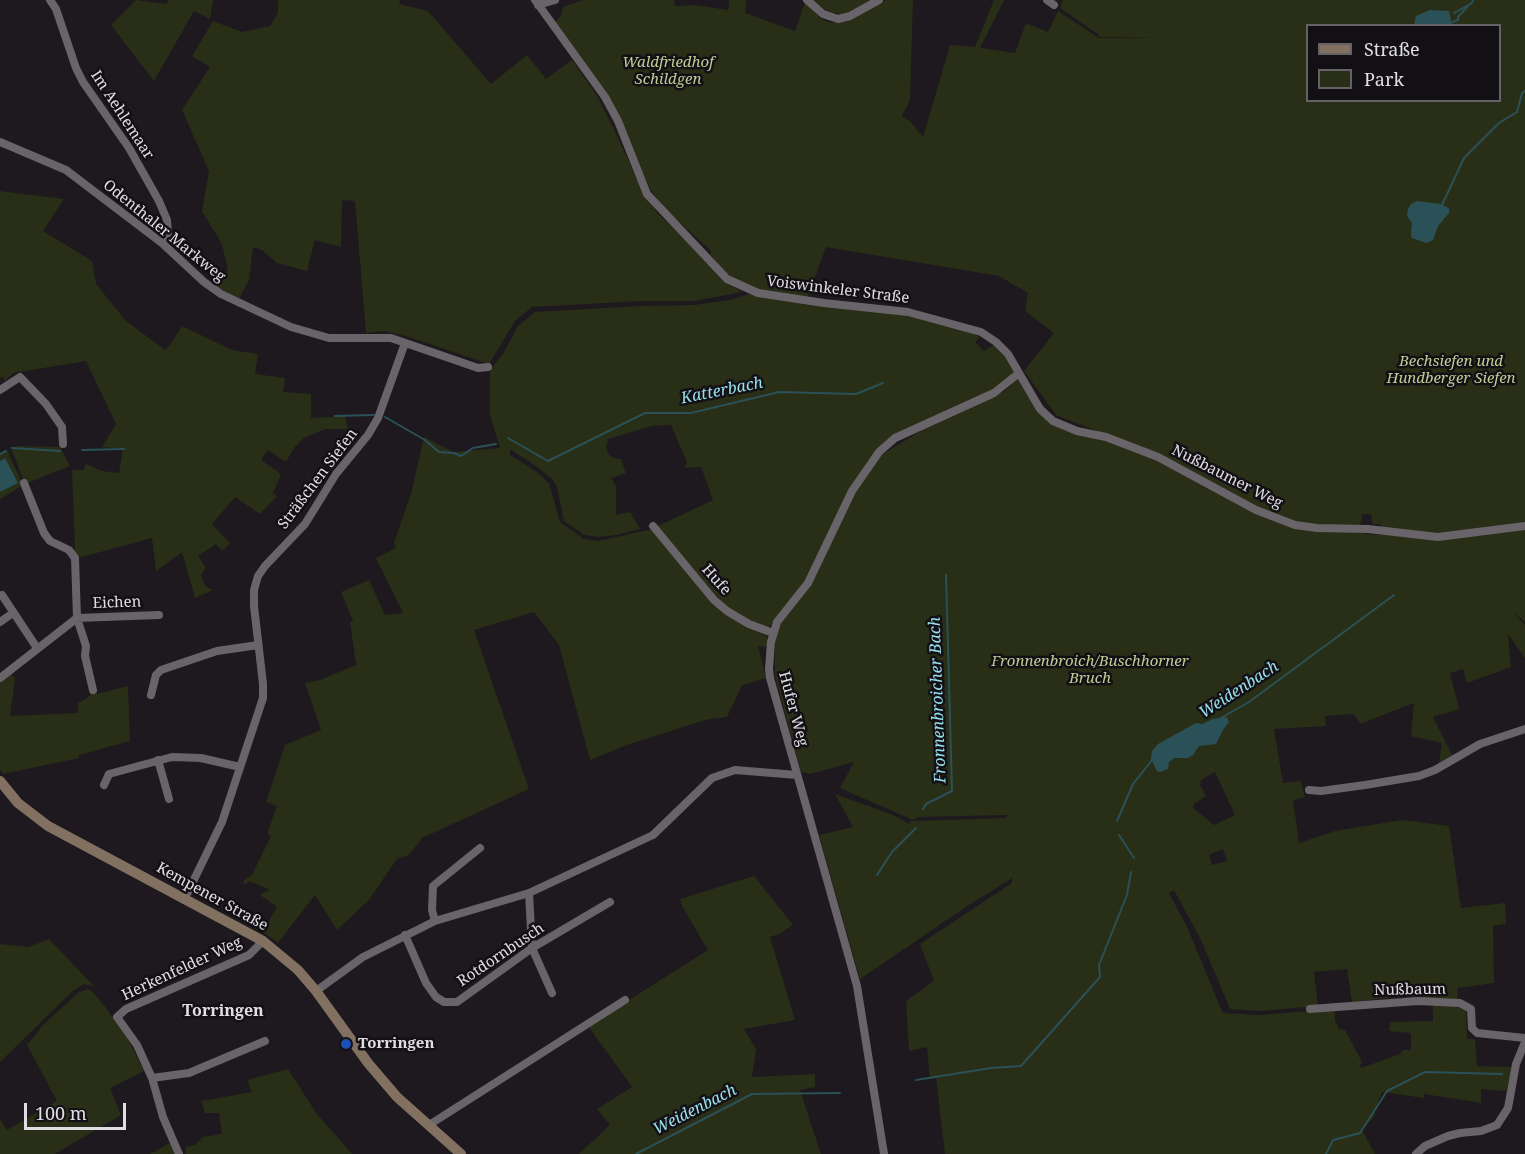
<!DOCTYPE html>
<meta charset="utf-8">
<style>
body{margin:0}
#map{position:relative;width:1525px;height:1154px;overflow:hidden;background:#1d191e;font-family:"Noto Serif",serif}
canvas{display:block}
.legend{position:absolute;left:1306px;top:24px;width:195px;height:78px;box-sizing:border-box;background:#131015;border:2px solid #656267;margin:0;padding:8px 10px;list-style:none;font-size:18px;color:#e0dee2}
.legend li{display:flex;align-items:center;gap:12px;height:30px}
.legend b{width:30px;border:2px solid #656267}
.scale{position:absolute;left:24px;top:1103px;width:102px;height:27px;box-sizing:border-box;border:3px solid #e0dee2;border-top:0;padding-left:8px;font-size:18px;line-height:21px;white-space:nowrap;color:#e0dee2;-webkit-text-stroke:4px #131015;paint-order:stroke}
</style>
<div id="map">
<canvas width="1525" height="1154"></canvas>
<ul class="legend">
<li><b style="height:8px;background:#827061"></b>Straße</li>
<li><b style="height:16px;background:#292e17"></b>Park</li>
</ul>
<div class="scale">100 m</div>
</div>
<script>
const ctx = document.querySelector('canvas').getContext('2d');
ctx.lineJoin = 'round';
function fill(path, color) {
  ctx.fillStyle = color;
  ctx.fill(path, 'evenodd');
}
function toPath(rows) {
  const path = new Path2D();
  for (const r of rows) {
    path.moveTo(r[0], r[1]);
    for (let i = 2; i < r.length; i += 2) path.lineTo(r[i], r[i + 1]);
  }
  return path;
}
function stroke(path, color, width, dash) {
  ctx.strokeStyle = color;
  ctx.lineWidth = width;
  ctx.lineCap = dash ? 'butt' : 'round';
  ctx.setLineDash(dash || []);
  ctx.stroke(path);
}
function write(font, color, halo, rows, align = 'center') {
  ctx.font = font + ' "Noto Serif",serif';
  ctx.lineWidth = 5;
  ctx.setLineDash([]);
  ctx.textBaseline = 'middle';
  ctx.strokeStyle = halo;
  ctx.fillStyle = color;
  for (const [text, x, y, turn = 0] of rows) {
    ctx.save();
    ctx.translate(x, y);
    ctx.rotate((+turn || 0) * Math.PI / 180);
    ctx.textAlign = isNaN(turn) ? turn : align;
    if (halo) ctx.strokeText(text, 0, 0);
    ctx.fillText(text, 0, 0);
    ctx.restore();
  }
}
fill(toPath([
 [136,0,166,4,169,0,213,0,210,19,194,11,154,81,111,25],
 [278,0,400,0,399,4,428,11,491,84,527,55,546,79,572,60,596,94,615,131,643,193,659,215,698,249,721,279,742,292,694,301,640,301,532,307,515,321,489,364,406,336,385,331,366,333,355,201,342,200,341,247,315,240,307,271,277,263,262,250,253,247,249,280,239,299,227,294,215,286,228,270,222,244,202,211,209,171,182,110,210,67,192,56,213,21,242,32,270,26,278,13],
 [583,0,674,0,675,6,695,5,728,10,729,0,746,0,745,13,795,31,805,2,820,18,828,22,836,23,849,20,886,0,913,0,910,100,902,116,911,122,923,137,950,45,975,47,994,0,1004,0,980,48,1015,53,1026,23,1048,32,1058,11,1099,38,1166,37,1099,37,1099,35,1060,8,1063,0,1525,0,1525,622,1513,612,1525,625,1525,658,1508,634,1511,667,1467,683,1463,669,1450,673,1459,709,1433,717,1452,755,1439,763,1442,743,1411,736,1414,703,1360,724,1354,714,1325,716,1326,726,1274,729,1283,783,1302,781,1301,783,1305,797,1293,800,1299,843,1335,831,1402,820,1449,826,1461,908,1505,903,1506,924,1493,926,1494,983,1458,988,1457,1000,1395,997,1352,1002,1347,969,1314,972,1318,1006,1260,1011,1230,1009,1201,940,1174,890,1169,893,1187,927,1223,1013,1259,1015,1335,1009,1335,1021,1339,1029,1345,1030,1362,1062,1360,1064,1361,1068,1400,1054,1403,1050,1411,1050,1411,1033,1389,1031,1390,1022,1433,1021,1433,1002,1457,1005,1458,1007,1466,1009,1467,1039,1475,1039,1477,1066,1513,1067,1506,1091,1481,1089,1481,1103,1424,1094,1424,1098,1382,1092,1376,1107,1374,1117,1362,1130,1375,1154,945,1154,936,1078,930,1079,927,1047,909,1051,906,1001,934,981,920,944,1012,883,1012,878,966,907,860,979,819,835,853,827,835,794,893,815,910,824,910,821,913,821,1006,818,1007,815,918,817,913,820,840,788,854,762,810,774,801,772,775,676,775,644,777,627,800,597,863,478,881,455,921,431,1005,391,1021,375,1053,418,1156,458,1158,455,1056,415,1024,371,1054,333,1025,311,1028,293,999,276,826,247,807,299,753,289,732,279,721,269,710,254,711,251,665,209,650,189,603,90,555,22,561,16,563,7],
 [1308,26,1500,26,1500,100,1308,100],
 [1363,514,1371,514,1373,524,1380,524,1383,529,1381,535,1365,534,1359,528],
 [1215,772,1235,815,1214,825,1193,808,1194,804,1206,796,1200,785,1201,780],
 [1223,849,1227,861,1212,865,1209,855],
 [812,0,873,0,853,11,841,14,827,11],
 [0,191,64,199,43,231,92,261,96,284,126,321,164,349,164,351,170,345,182,326,232,350,258,354,255,374,285,378,283,392,311,394,311,418,345,416,348,429,325,429,304,438,294,448,286,462,268,450,261,460,281,474,273,493,277,496,260,514,235,497,212,524,230,543,222,551,216,544,198,556,206,568,201,575,206,587,213,590,195,598,182,552,156,571,152,538,78,558,75,552,72,470,83,470,86,464,102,471,119,473,123,449,102,447,116,424,86,361,13,373,5,381,2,377,0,378],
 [752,293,910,313,967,331,980,337,975,342,984,351,995,344,1019,371,1002,385,915,430,870,458,848,492,808,578,796,595,768,628,753,624,719,602,656,527,713,500,701,467,684,468,687,462,671,425,652,426,608,439,606,448,609,455,614,458,621,459,626,473,611,478,616,486,616,515,630,512,640,529,616,535,598,537,584,535,564,521,557,487,553,480,540,469,510,449,510,455,538,473,549,483,560,522,584,539,598,541,653,529,709,596,767,636,768,647,758,646,766,678,742,685,727,717,705,720,624,746,590,760,559,645,534,612,474,630,529,789,422,838,409,855,397,859,368,901,337,930,315,895,278,943,263,932,277,907,260,895,270,890,249,881,246,884,243,883,245,879,252,875,271,836,267,834,277,806,266,802,285,745,321,730,305,683,320,680,356,665,350,622,353,621,341,592,369,580,385,615,403,613,376,558,396,548,394,543,412,490,424,437,453,452,500,448,490,415,490,370,503,354,518,326,535,312,641,306,694,305,730,300],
 [18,446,60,447,70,466,25,484,11,448],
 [7,450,23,485,0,499,0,492,18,483,5,459,0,461,0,453],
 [11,674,15,679,10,716,78,713,78,703,90,696,90,693,96,691,97,694,128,686,130,741,79,755,79,758,3,774,0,769,0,682],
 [754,876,793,925,779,934,770,937,795,1020,744,1029,756,1049,752,1077,815,1074,815,1087,800,1090,821,1154,579,1154,610,1125,597,1109,632,1087,588,1026,708,950,683,908,680,899],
 [49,939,95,987,84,984,74,990,0,1062,0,944,28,947],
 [88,989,93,992,106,1008,128,1039,144,1071,110,1088,121,1115,55,1154,0,1154,0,1119,7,1130,57,1101,27,1045,44,1024,79,992],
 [288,1069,317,1114,352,1154,186,1154,185,1147,195,1145,203,1137,222,1134,219,1113,205,1113,201,1101,252,1092,247,1080],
 [168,1144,172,1144,176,1154,150,1154]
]), '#292e17');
fill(toPath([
 [1430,10,1449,11,1452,25,1414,25,1416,16],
 [1417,201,1440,204,1449,208,1449,213,1438,226,1433,240,1426,243,1412,238,1411,235,1412,223,1407,216,1408,209,1411,204],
 [5,458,18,483,0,492,0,461],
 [1227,717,1229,722,1223,730,1216,744,1199,746,1193,755,1188,758,1174,758,1169,762,1168,769,1160,772,1157,771,1151,759,1152,751,1158,744,1196,723,1202,724,1213,719]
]), '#2b5158');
stroke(toPath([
 [1454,13,1472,3,1473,0],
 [1450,23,1458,20,1458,17,1468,6],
 [1442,205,1464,158,1499,123,1517,112,1522,93,1525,91],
 [335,416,374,415],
 [385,417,425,440,439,452,454,453,461,456,473,448,496,444],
 [508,438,548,461,645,413,691,413,779,392,856,394,883,383],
 [12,448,60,451],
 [82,450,124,449],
 [0,454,6,451],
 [1221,718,1249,702,1394,595],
 [923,809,926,804,952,791,946,575],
 [1117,821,1133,784,1152,760],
 [1119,835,1134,858],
 [877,875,892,852,916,828],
 [916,1080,991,1068,1021,1066,1100,977,1099,965,1127,895,1131,872],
 [636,1154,752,1094,840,1093],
 [1326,1154,1333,1140,1360,1133,1387,1091,1425,1072,1502,1074]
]), '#2b5158', 2);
stroke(toPath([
 [50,0,56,9,76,68,83,82,129,148,159,201,167,220,168,233,162,243],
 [535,0,605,97,618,121,647,194,727,279,758,293,824,303,908,312,981,332,996,342,1008,354,1040,409,1053,421,1077,431,1106,437,1158,457,1256,510,1295,525,1317,528,1368,529,1438,537,1525,526],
 [807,0,823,14,838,19,850,16,879,0],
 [1047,0,1054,5],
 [538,5,555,0],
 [0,142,66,170,162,243,204,282,221,294,291,327,329,338,391,338,478,368,488,367],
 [0,390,20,377,46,404,62,427,63,444],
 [24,483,44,533,50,541,69,550,75,558,77,618,86,646,85,656,93,690],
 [653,526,714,600,727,611,749,624,773,633],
 [2,595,37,648],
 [0,622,13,613],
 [0,678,77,618,159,615],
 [151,695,156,675,161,670,217,651,258,645],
 [158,760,169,799],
 [104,785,109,774,172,757,201,758,240,767],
 [1309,790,1321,791,1365,785,1419,776,1435,770,1480,744,1525,729],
 [529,893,532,948,552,993],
 [185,898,222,822,263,698,263,684,254,606,254,590,258,576,265,566,305,524,336,474,368,435,378,418,405,343],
 [435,921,432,910,433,886,480,848],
 [405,935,426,983,436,997,444,1002,457,1002,532,948,610,902],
 [316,991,363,957,435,921,529,893,653,835,712,778,735,770,797,775],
 [1310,1009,1418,1001,1460,1003,1471,1009,1472,1028,1477,1033,1525,1038],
 [152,1078,189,1073,265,1041],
 [429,1125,625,1000],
 [179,1154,163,1117,152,1078,137,1045,117,1017,126,1009,249,955,263,941],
 [884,1154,857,986,770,678,769,669,771,642,777,622,808,583,852,491,879,452,895,438,994,393,1019,373],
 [1416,1154,1425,1146,1448,1136,1460,1133,1481,1131,1497,1125,1508,1108,1516,1064,1525,1042]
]), '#686469', 8);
stroke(toPath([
 [0,781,18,803,48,826,263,941,298,970,316,991,368,1063,397,1097,461,1154]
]), '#827061', 10);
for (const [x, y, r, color] of [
 [346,1044,6,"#1a4fb4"]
]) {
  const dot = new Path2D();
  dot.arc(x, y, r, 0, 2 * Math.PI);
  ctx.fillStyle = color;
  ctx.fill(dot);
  stroke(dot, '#131015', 2);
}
write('italic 15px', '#c0cd95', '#131015', [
 ["Waldfriedhof",668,63],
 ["Schildgen",668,80],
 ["Bechsiefen und",1451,362],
 ["Hundberger Siefen",1451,379],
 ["Fronnenbroich/Buschhorner",1090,662],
 ["Bruch",1090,679]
]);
write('15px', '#e0dee2', '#131015', [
 ["Im Aehlemaar",122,115,57],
 ["Odenthaler Markweg",164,231,39],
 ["Voiswinkeler Straße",838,290,7],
 ["Nußbaumer Weg",1227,477,27],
 ["Sträßchen Siefen",318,479,-53],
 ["Hufe",716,580,48],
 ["Eichen",117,603,-2],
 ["Hufer Weg",793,709,75],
 ["Kempener Straße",212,897,29],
 ["Rotdornbusch",501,955,-34],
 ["Herkenfelder Weg",182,969,-25],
 ["Nußbaum",1410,990,-1]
]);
write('bold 15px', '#e0dee2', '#131015', [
 ["Torringen",358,1044]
], 'left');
write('italic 16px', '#96e0ec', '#131015', [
 ["Katterbach",722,391,-11],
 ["Weidenbach",1239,690,-33],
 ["Fronnenbroicher Bach",938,700,-92],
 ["Weidenbach",695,1110,-27]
]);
write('bold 16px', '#e0dee2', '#131015', [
 ["Torringen",223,1011]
]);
</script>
